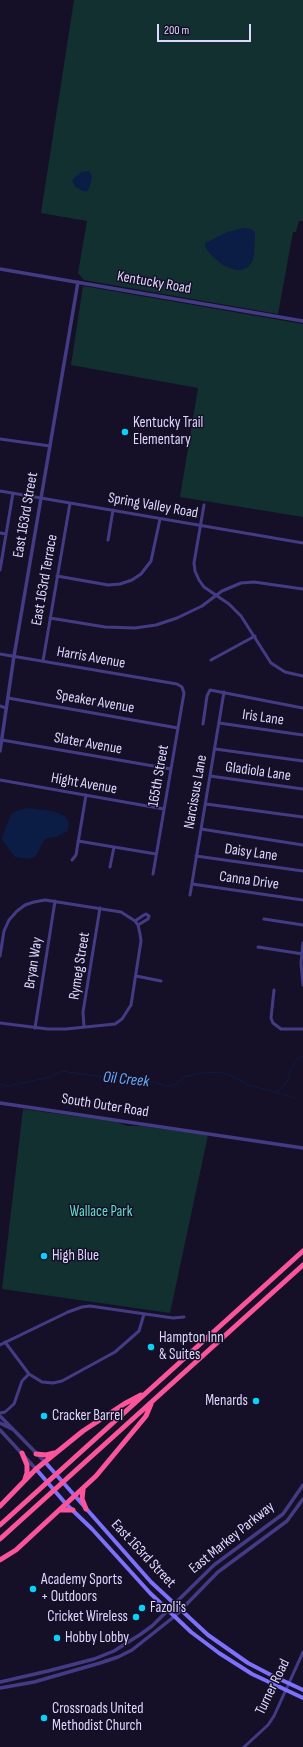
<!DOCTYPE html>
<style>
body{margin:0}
#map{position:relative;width:303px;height:1747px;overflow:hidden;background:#151027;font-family:"Sofia Sans Condensed",sans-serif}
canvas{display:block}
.scale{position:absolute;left:157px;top:24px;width:94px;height:18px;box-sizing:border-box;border:2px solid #ded7fe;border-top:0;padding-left:5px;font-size:12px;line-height:14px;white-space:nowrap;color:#ded7fe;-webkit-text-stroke:3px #151027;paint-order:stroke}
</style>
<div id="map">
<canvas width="303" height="1747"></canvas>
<div class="scale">200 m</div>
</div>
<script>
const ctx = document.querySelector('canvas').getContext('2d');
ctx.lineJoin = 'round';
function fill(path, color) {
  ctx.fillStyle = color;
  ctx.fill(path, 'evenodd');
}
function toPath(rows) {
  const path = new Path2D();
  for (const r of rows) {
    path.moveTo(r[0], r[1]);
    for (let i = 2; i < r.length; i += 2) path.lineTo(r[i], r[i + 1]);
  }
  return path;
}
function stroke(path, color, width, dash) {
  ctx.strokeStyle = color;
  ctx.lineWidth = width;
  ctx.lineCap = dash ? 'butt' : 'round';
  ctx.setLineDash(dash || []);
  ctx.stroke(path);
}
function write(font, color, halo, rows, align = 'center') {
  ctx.font = font + ' "Sofia Sans Condensed",sans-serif';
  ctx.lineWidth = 3;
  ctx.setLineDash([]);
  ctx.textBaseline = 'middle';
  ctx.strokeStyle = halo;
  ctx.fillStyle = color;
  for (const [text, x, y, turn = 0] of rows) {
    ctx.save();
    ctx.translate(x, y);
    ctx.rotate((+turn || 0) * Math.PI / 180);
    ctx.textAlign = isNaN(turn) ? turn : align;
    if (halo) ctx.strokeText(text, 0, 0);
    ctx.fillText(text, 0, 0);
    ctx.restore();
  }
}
fill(toPath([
 [74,0,303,0,303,221,299,221,296,232,293,232,278,314,84,280,78,273,87,221,41,213],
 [83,286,303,324,303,517,180,497,198,388,71,365],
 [23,1109,117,1122,127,1126,141,1126,208,1135,170,1313,2,1289]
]), '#133031');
fill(toPath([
 [89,171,92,176,91,182,89,189,86,192,75,187,72,180,81,172],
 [243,228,251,229,255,232,254,255,252,262,248,267,241,270,236,270,224,266,212,256,205,247,205,243,227,232],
 [28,808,52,811,65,816,69,823,68,831,56,837,48,838,44,840,36,856,29,859,15,857,3,841,2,837,11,814,19,810]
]), '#0b1c45');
stroke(toPath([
 [0,1084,8,1086,51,1077,61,1071,110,1078,134,1077,168,1086,176,1084,184,1077,201,1073,221,1072,235,1077,246,1084,295,1098],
 [276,1093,287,1082,291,1068,297,1059,303,1056]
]), '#0b1c45', 1);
stroke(toPath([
 [0,439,50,446],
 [0,491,303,543],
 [204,505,194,563,195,571,199,580,204,587,229,604,241,616,271,663,285,672,303,676],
 [0,533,6,534],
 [108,540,113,510],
 [0,570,13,493],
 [57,576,108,585,120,584,132,580,141,574,151,561,160,519],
 [50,618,105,627,135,628,156,625,177,618,202,606,222,591,241,583,254,582,303,589],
 [0,654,177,684,182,687,184,693,153,874],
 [211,660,255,636],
 [43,661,70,503],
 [8,698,178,728],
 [0,706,6,708],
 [219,723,303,735],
 [203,724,207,696,210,690,303,708],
 [2,740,171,769],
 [215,749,303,761],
 [210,776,303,789],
 [0,780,164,809],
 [206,804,303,817],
 [201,829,303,845],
 [78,841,156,854],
 [196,856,303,871],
 [72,860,76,855,86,795],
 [110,867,114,847],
 [192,884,303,900],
 [190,895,224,692],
 [264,919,303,925],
 [135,921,144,915,146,914,149,916,148,919,138,925],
 [303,943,301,963,303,985],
 [258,947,303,954],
 [0,956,4,931,9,920,17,911,25,905,34,902,45,900,121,912,135,921,138,925,140,934,141,941,131,1005,122,1019,115,1024,66,1029,48,1029,0,1023],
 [136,976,161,981],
 [274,990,271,1018,273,1023,281,1029,303,1029],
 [84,1027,83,1012,100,908],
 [35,1028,55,901],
 [5,1342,29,1374,42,1382,53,1383,62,1381,115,1352,139,1331,144,1314],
 [0,1345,68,1312,82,1307,90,1306,173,1318,184,1317],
 [0,1413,5,1412,14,1404,22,1381,29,1374],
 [244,1747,268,1725,274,1716,303,1652]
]), '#433c85', 3);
stroke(toPath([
 [0,269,303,321],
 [0,751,14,656,78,282],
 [0,1103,303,1148],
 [0,1416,45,1462],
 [0,1423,12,1429],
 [0,1430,36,1469],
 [0,1682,48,1671,94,1659,114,1651,141,1634,152,1626,214,1565,283,1514,303,1485],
 [0,1688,34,1682,100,1663,118,1657,132,1650,175,1616,218,1572,287,1521,303,1499]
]), '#433c85', 3.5);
stroke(toPath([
 [45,1462,151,1582,208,1635,248,1663,271,1675,303,1690],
 [36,1469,66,1504,92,1529,150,1593,191,1632,219,1653,252,1674,303,1698]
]), '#7c70fc', 4);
stroke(toPath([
 [22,1453,27,1465,27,1473,25,1479],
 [36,1454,46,1455,54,1453],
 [83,1490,82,1499,86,1509],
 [0,1506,36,1469,83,1431,124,1404,141,1395],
 [60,1510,73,1510],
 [0,1525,303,1251],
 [0,1539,303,1265],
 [0,1560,16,1550,96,1476,146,1416,151,1404]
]), '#fc549a', 5);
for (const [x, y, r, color] of [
 [125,432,4,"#06d2fa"],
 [44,1256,4,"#06d2fa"],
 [151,1347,4,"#06d2fa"],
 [256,1401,4,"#06d2fa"],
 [44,1416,4,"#06d2fa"],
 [33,1589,4,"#06d2fa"],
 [142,1608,4,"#06d2fa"],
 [136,1617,4,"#06d2fa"],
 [57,1638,4,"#06d2fa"],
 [44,1718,4,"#06d2fa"]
]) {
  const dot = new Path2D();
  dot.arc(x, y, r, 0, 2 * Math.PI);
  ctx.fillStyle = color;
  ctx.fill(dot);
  stroke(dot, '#151027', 1.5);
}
write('15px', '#ded7fe', '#151027', [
 ["Kentucky Road",154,283,10],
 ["Spring Valley Road",153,506,10],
 ["East 163rd Street",26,515,-80],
 ["East 163rd Terrace",45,580,-80],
 ["Harris Avenue",91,658,10],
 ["Speaker Avenue",95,702,10],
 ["Iris Lane",263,718,8],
 ["Slater Avenue",88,744,10],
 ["Gladiola Lane",258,772,8],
 ["165th Street",159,776,-80],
 ["Hight Avenue",84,784,10],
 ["Narcissus Lane",196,792,-80],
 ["Daisy Lane",251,853,8],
 ["Canna Drive",249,881,8],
 ["Bryan Way",34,963,-81],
 ["Rymeg Street",80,966,-81],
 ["South Outer Road",105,1106,9],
 ["East Markey Parkway",232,1538,-39],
 ["East 163rd Street",143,1554,47],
 ["Turner Road",273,1687,-64]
]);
write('15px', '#ded7fe', '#151027', [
 ["Kentucky Trail",133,423],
 ["Elementary",133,440],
 ["High Blue",52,1256],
 ["Hampton Inn",159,1338],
 ["& Suites",159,1355],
 ["Menards",248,1401,"right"],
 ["Cracker Barrel",52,1416],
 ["Academy Sports",41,1580],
 ["+ Outdoors",41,1597],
 ["Fazoli's",150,1608],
 ["Cricket Wireless",128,1617,"right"],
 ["Hobby Lobby",65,1638],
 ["Crossroads United",52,1709],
 ["Methodist Church",52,1726]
], 'left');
write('15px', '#63dec7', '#151027', [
 ["Wallace Park",101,1212]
]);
write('italic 16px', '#67adfc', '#151027', [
 ["Oil Creek",126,1080,6]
]);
</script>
